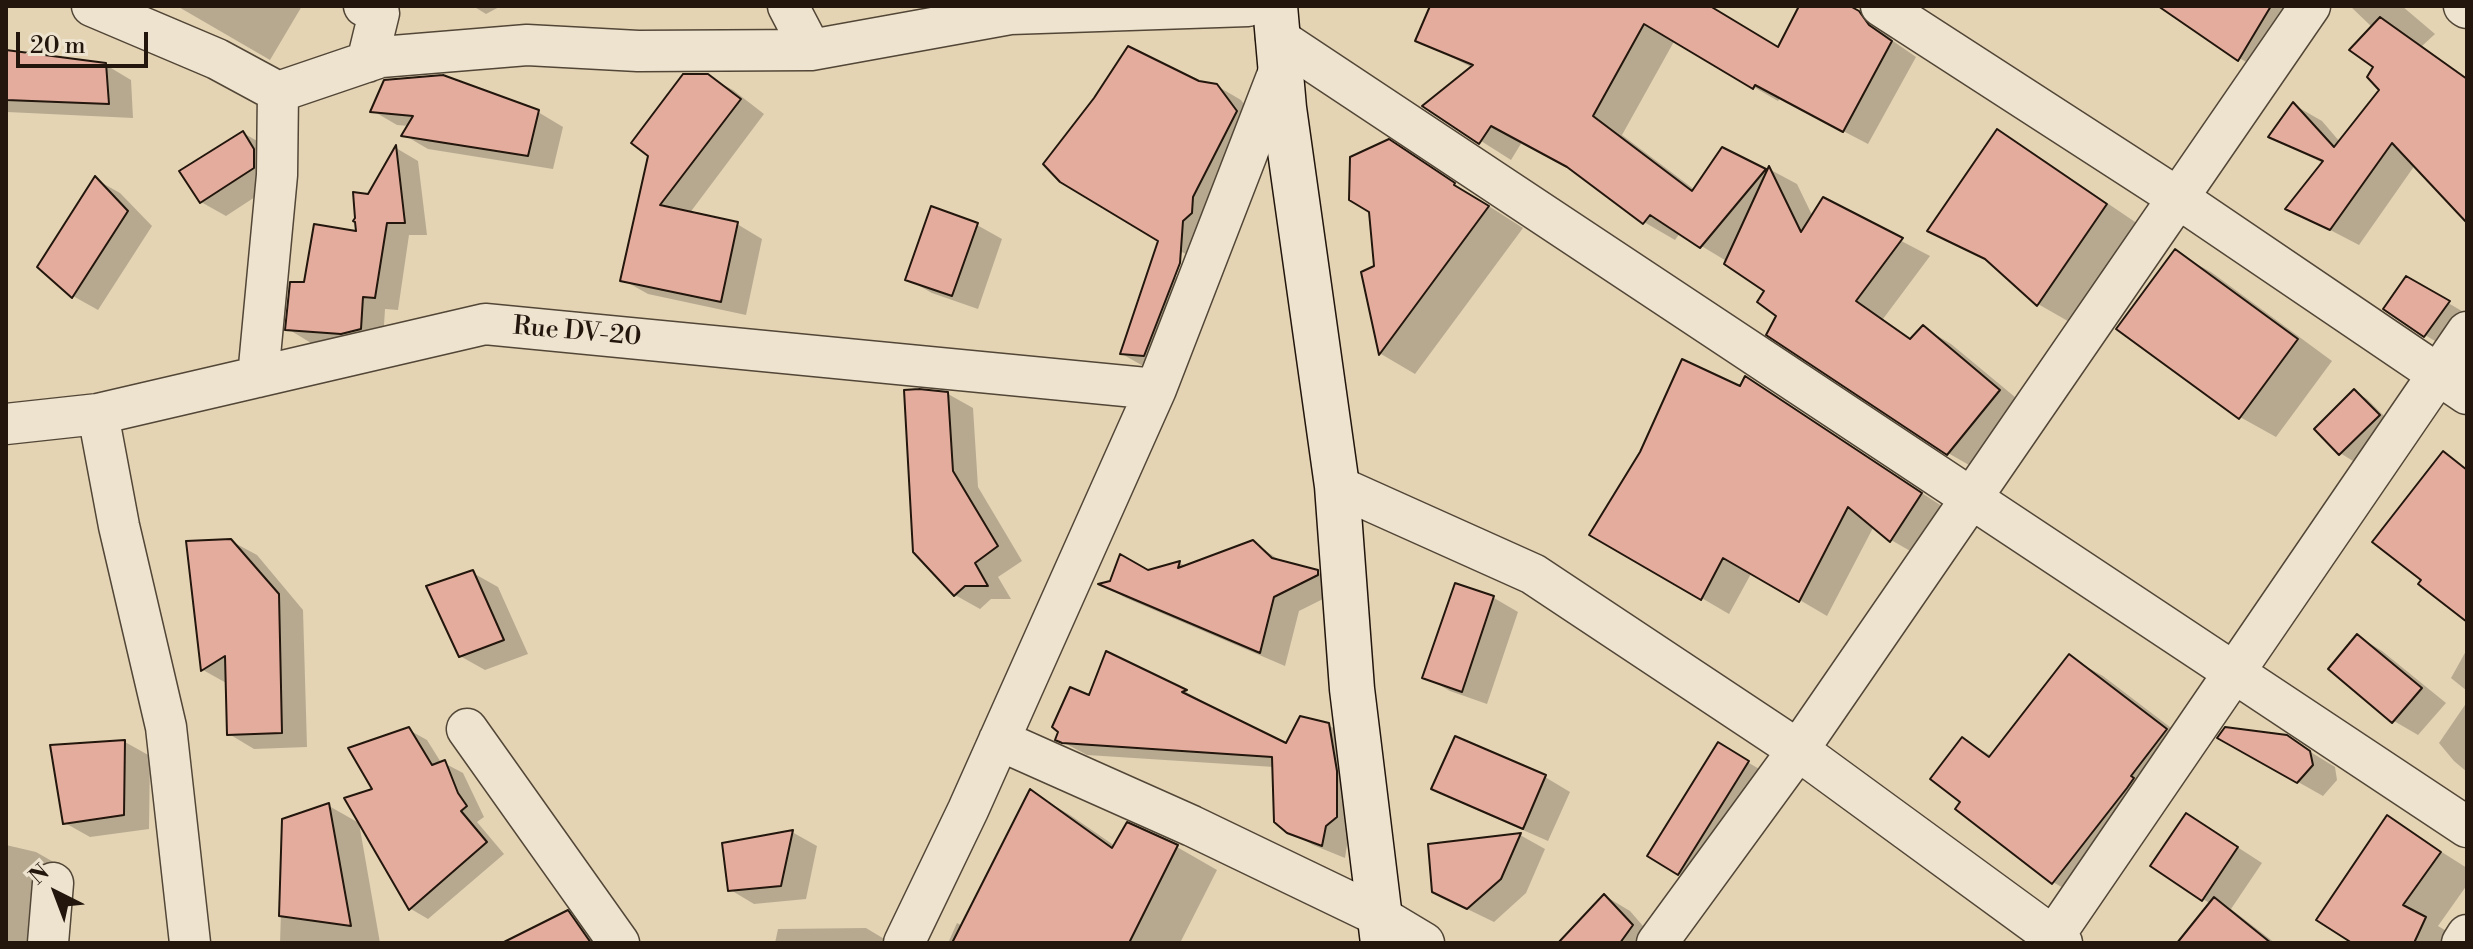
<!DOCTYPE html>
<style>
body{margin:0}
#map{position:relative;width:2473px;height:949px;overflow:hidden;background:#e4d4b4;font-family:"Libre Bodoni",serif}
canvas{display:block}
.frame{position:absolute;inset:0;border:8px solid #22160d;pointer-events:none}
.north{position:absolute;left:16px;top:853px;width:80px;height:80px;-webkit-text-stroke:6px #ede3ce;paint-order:stroke;rotate:318deg;font-size:22px;font-weight:700;line-height:32px;text-align:center;color:#22160d}
.north::after{content:'';display:block;margin:auto;width:28px;height:36px;background:#22160d;clip-path:polygon(50% 0,100% 100%,50% 72%,0 100%)}
.scale{position:absolute;left:16px;top:32px;width:132px;height:36px;box-sizing:border-box;border:4px solid #22160d;border-top:0;padding-left:10px;font-size:24px;line-height:28px;white-space:nowrap;color:#22160d;-webkit-text-stroke:6px #ede3ce;paint-order:stroke}
</style>
<div id="map">
<canvas width="2473" height="949"></canvas>
<div class="frame"></div>
<div class="north">N</div>
<div class="scale">20 m</div>
</div>
<script>
const ctx = document.querySelector('canvas').getContext('2d');
ctx.lineJoin = 'round';
function fill(path, color) {
  ctx.fillStyle = color;
  ctx.fill(path, 'evenodd');
}
function toPath(rows) {
  const path = new Path2D();
  for (const r of rows) {
    path.moveTo(r[0], r[1]);
    for (let i = 2; i < r.length; i += 2) path.lineTo(r[i], r[i + 1]);
  }
  return path;
}
function stroke(path, color, width, dash) {
  ctx.strokeStyle = color;
  ctx.lineWidth = width;
  ctx.lineCap = dash ? 'butt' : 'round';
  ctx.setLineDash(dash || []);
  ctx.stroke(path);
}
function write(font, color, halo, rows, align = 'center') {
  ctx.font = font + ' "Libre Bodoni",serif';
  ctx.lineWidth = 6;
  ctx.setLineDash([]);
  ctx.textBaseline = 'middle';
  ctx.strokeStyle = halo;
  ctx.fillStyle = color;
  for (const [text, x, y, turn = 0] of rows) {
    ctx.save();
    ctx.translate(x, y);
    ctx.rotate((+turn || 0) * Math.PI / 180);
    ctx.textAlign = isNaN(turn) ? turn : align;
    if (halo) ctx.strokeText(text, 0, 0);
    ctx.fillText(text, 0, 0);
    ctx.restore();
  }
}
fill(toPath([
 [177,6,302,6,270,60],
 [473,6,501,6,486,14],
 [870,6,932,6,872,7],
 [1433,6,1661,6,1686,20,1622,135,1695,190,1723,149,1768,172,1769,169,1797,184,1813,217,1823,200,1930,256,1883,319,1912,339,1923,327,1951,344,2027,407,1976,469,1948,453,1778,315,1767,290,1728,262,1680,233,1675,240,1644,222,1574,170,1522,142,1511,160,1426,106,1473,68,1418,40],
 [1801,6,1846,6,1884,27,1893,41,1916,57,1868,144,1780,98,1778,101,1685,47,1779,49],
 [2162,6,2318,6,2265,73,2229,52],
 [2350,6,2402,6,2435,34,2422,46,2467,78,2467,214,2415,165,2359,245,2288,208,2323,163,2270,137,2294,105,2322,121,2340,142,2382,89,2376,66,2373,28],
 [6,52,106,65,131,80,133,118,7,112],
 [707,76,733,90,764,114,689,214,737,224,762,239,746,315,648,294,623,280],
 [1198,83,1217,86,1241,100,1259,125,1145,367,1122,354,1161,240],
 [1182,252,1186,254,1176,278,1173,277],
 [373,111,538,112,563,127,553,169,428,149,404,135,409,126,397,125],
 [1997,132,2032,152,2141,226,2073,324,2038,304,1995,265,1930,231],
 [243,133,268,147,278,182,226,216,201,202],
 [1389,142,1523,228,1415,374,1381,354,1364,273,1376,268],
 [396,148,418,161,427,235,409,235,398,310,385,309,383,342,366,346,311,343,288,329,306,285,358,233,370,196],
 [95,179,120,193,152,226,98,310,73,296,39,267],
 [977,225,1002,239,978,309,932,293,907,279],
 [2175,252,2211,272,2332,361,2276,437,2240,417],
 [2407,279,2467,314,2450,350,2425,335],
 [1746,379,1948,510,1919,556,1891,540,1874,526,1827,616,1752,572,1729,614,1592,534,1741,388],
 [2355,392,2367,399,2391,423,2353,461,2340,453],
 [948,394,973,408,978,487,1022,561,998,577,1011,599,991,599,980,609,955,595],
 [231,541,257,555,303,610,307,747,254,749,229,734,228,684,203,670,188,543],
 [1253,542,1285,564,1317,572,1343,586,1343,589,1299,611,1285,666,1126,598,1103,585,1180,563,1186,567],
 [473,573,498,587,528,654,485,670,460,656],
 [1456,585,1494,598,1518,612,1487,704,1450,691,1425,677],
 [2358,636,2382,651,2446,703,2418,735,2394,721,2331,668],
 [2466,651,2467,652,2467,691,2451,678],
 [1107,653,1186,692,1206,703,1203,704,1287,746,1328,725,1351,738,1348,839,1345,858,1313,845,1289,831,1274,767,1087,755,1057,739,1090,697],
 [2069,657,2103,676,2200,750,2087,902,2053,882,1963,802,1963,740,1992,756],
 [2467,702,2467,772,2454,761,2439,743],
 [409,730,427,740,442,764,444,763,463,773,484,817,477,822,504,854,428,919,411,909,347,800,375,790],
 [2286,737,2335,767,2337,780,2323,796,2220,738],
 [125,742,150,756,149,829,90,837,65,823],
 [1718,745,1773,777,1703,888,1679,874],
 [1545,777,1570,792,1548,841,1459,802,1434,788],
 [1031,792,1070,815,1115,846,1128,825,1177,847,1217,870,1180,943,948,943,957,923,963,926],
 [329,806,359,823,380,943,280,943,284,820],
 [2388,818,2467,868,2467,885,2438,926,2460,939,2458,943,2356,943],
 [2211,830,2262,863,2231,909,2275,943,2179,943,2211,904,2203,899],
 [792,832,817,846,806,899,754,904,729,889],
 [1520,835,1545,849,1526,893,1494,922,1459,905,1430,846],
 [6,845,36,852,71,872,61,943,6,943],
 [1605,896,1630,911,1656,941,1655,943,1589,943],
 [567,913,593,927,604,943,559,943],
 [866,928,891,943,775,943,778,929]
]), '#0003');
const building = toPath([
 [1430,6,1710,6,1778,47,1799,6,1850,6,1859,11,1869,25,1892,41,1843,132,1755,85,1753,89,1644,24,1593,116,1692,191,1722,147,1766,169,1700,248,1650,215,1643,224,1567,167,1491,126,1479,144,1422,106,1473,65,1415,41,1430,6],
 [2158,6,2271,6,2238,61,2158,6],
 [2380,17,2467,79,2467,223,2392,143,2330,230,2285,209,2323,161,2268,137,2293,102,2334,147,2379,90,2367,77,2373,67,2349,50,2380,17],
 [1128,46,1199,81,1217,84,1237,111,1193,197,1192,213,1183,221,1180,263,1144,356,1120,354,1158,241,1060,182,1043,164,1094,98,1128,46],
 [6,50,106,63,109,104,6,100,6,50],
 [683,74,708,74,741,99,660,205,738,222,721,302,620,281,648,156,631,143,683,74],
 [443,75,539,110,528,156,401,136,413,116,370,112,384,80,443,75],
 [1997,129,2107,204,2037,306,1985,259,1927,231,1997,129],
 [243,131,254,149,254,168,200,203,179,171,243,131],
 [1389,139,1455,183,1454,185,1489,206,1379,355,1361,272,1374,266,1369,212,1349,200,1350,157,1389,139],
 [396,145,405,223,387,223,375,298,363,297,361,329,341,334,285,330,290,282,304,282,314,224,356,231,355,222,353,221,355,218,353,192,368,194,396,145],
 [1769,166,1801,232,1823,197,1903,238,1856,301,1910,339,1923,325,2000,390,1947,455,1766,335,1776,316,1757,302,1764,291,1724,264,1769,166],
 [95,176,128,211,72,298,37,267,95,176],
 [931,206,978,223,952,296,905,280,931,206],
 [2175,249,2298,339,2239,419,2116,329,2175,249],
 [2406,276,2450,301,2424,337,2383,309,2406,276],
 [1682,359,1740,386,1745,376,1922,493,1890,542,1848,507,1799,602,1723,558,1701,600,1589,535,1640,452,1682,359],
 [919,389,948,392,953,471,998,546,975,563,988,586,965,586,954,596,913,552,904,390,919,389],
 [2354,389,2380,415,2339,455,2314,429,2354,389],
 [2443,451,2467,470,2467,622,2418,584,2421,580,2372,542,2443,451],
 [231,539,279,594,282,733,227,735,225,656,201,671,186,541,231,539],
 [1253,540,1272,558,1318,570,1318,575,1274,597,1260,653,1098,584,1110,581,1120,554,1148,570,1180,561,1178,568,1253,540],
 [473,570,504,640,459,657,426,586,473,570],
 [1455,583,1494,596,1462,692,1422,678,1455,583],
 [2357,634,2422,688,2392,723,2328,669,2357,634],
 [1106,651,1187,690,1182,692,1286,743,1300,716,1329,723,1337,771,1337,817,1326,826,1322,846,1287,833,1274,822,1272,757,1062,743,1055,740,1058,732,1052,727,1070,687,1089,695,1106,651],
 [2069,654,2167,729,2131,776,2134,778,2127,788,2052,884,1955,809,1960,802,1930,779,1962,737,1989,757,2069,654],
 [409,727,432,765,445,760,458,793,467,806,461,811,487,842,409,910,344,798,372,789,348,748,409,727],
 [2225,727,2287,735,2310,751,2313,765,2297,783,2217,738,2225,727],
 [1455,736,1546,775,1523,829,1431,789,1455,736],
 [125,740,124,815,63,824,50,745,125,740],
 [1718,742,1749,761,1678,875,1647,856,1718,742],
 [1030,789,1112,848,1127,822,1178,845,1129,943,952,943,1030,789],
 [329,803,351,926,279,916,282,819,329,803],
 [2186,813,2238,847,2202,901,2150,866,2186,813],
 [2387,815,2441,852,2403,905,2426,917,2414,943,2352,943,2316,920,2387,815],
 [793,830,781,886,728,891,722,843,793,830],
 [1521,833,1501,879,1467,909,1432,892,1428,844,1521,833],
 [1604,894,1633,925,1620,943,1558,943,1604,894],
 [2214,897,2271,943,2177,943,2214,897],
 [568,910,591,943,502,943,568,910]
]);
fill(building, '#e4ac9c');
stroke(building, '#22160d', 2);
const street = toPath([
 [92,6,217,59,278,92,381,57,527,45,638,51,811,50,1010,14,1248,6],
 [364,6,379,13,367,62],
 [788,6,811,50],
 [1881,6,2178,198,2467,394],
 [2464,6,2467,8],
 [1276,37,2467,827],
 [258,377,277,175,278,92],
 [98,414,119,526,166,727,190,943],
 [6,424,98,414,485,324,1156,389],
 [1337,486,1533,574,1798,750,2062,943],
 [467,729,619,943],
 [999,740,1192,826,1379,916,1424,943],
 [48,943,53,883],
 [904,943,968,810,1156,389,1279,71],
 [1657,943,1798,750,2310,6],
 [2049,943,2467,332],
 [2462,943,2467,935]
]);
const secondary = toPath([
 [1275,6,1284,108,1337,486,1352,689,1383,943]
]);
stroke(street, '#524637', 43);
stroke(secondary, '#22160d', 47);
stroke(street, '#ede3ce', 40);
stroke(secondary, '#ede3ce', 44);
write('26px', '#22160d', '#ede3ce', [
 ["Rue DV-20",577,333,5]
]);
</script>
